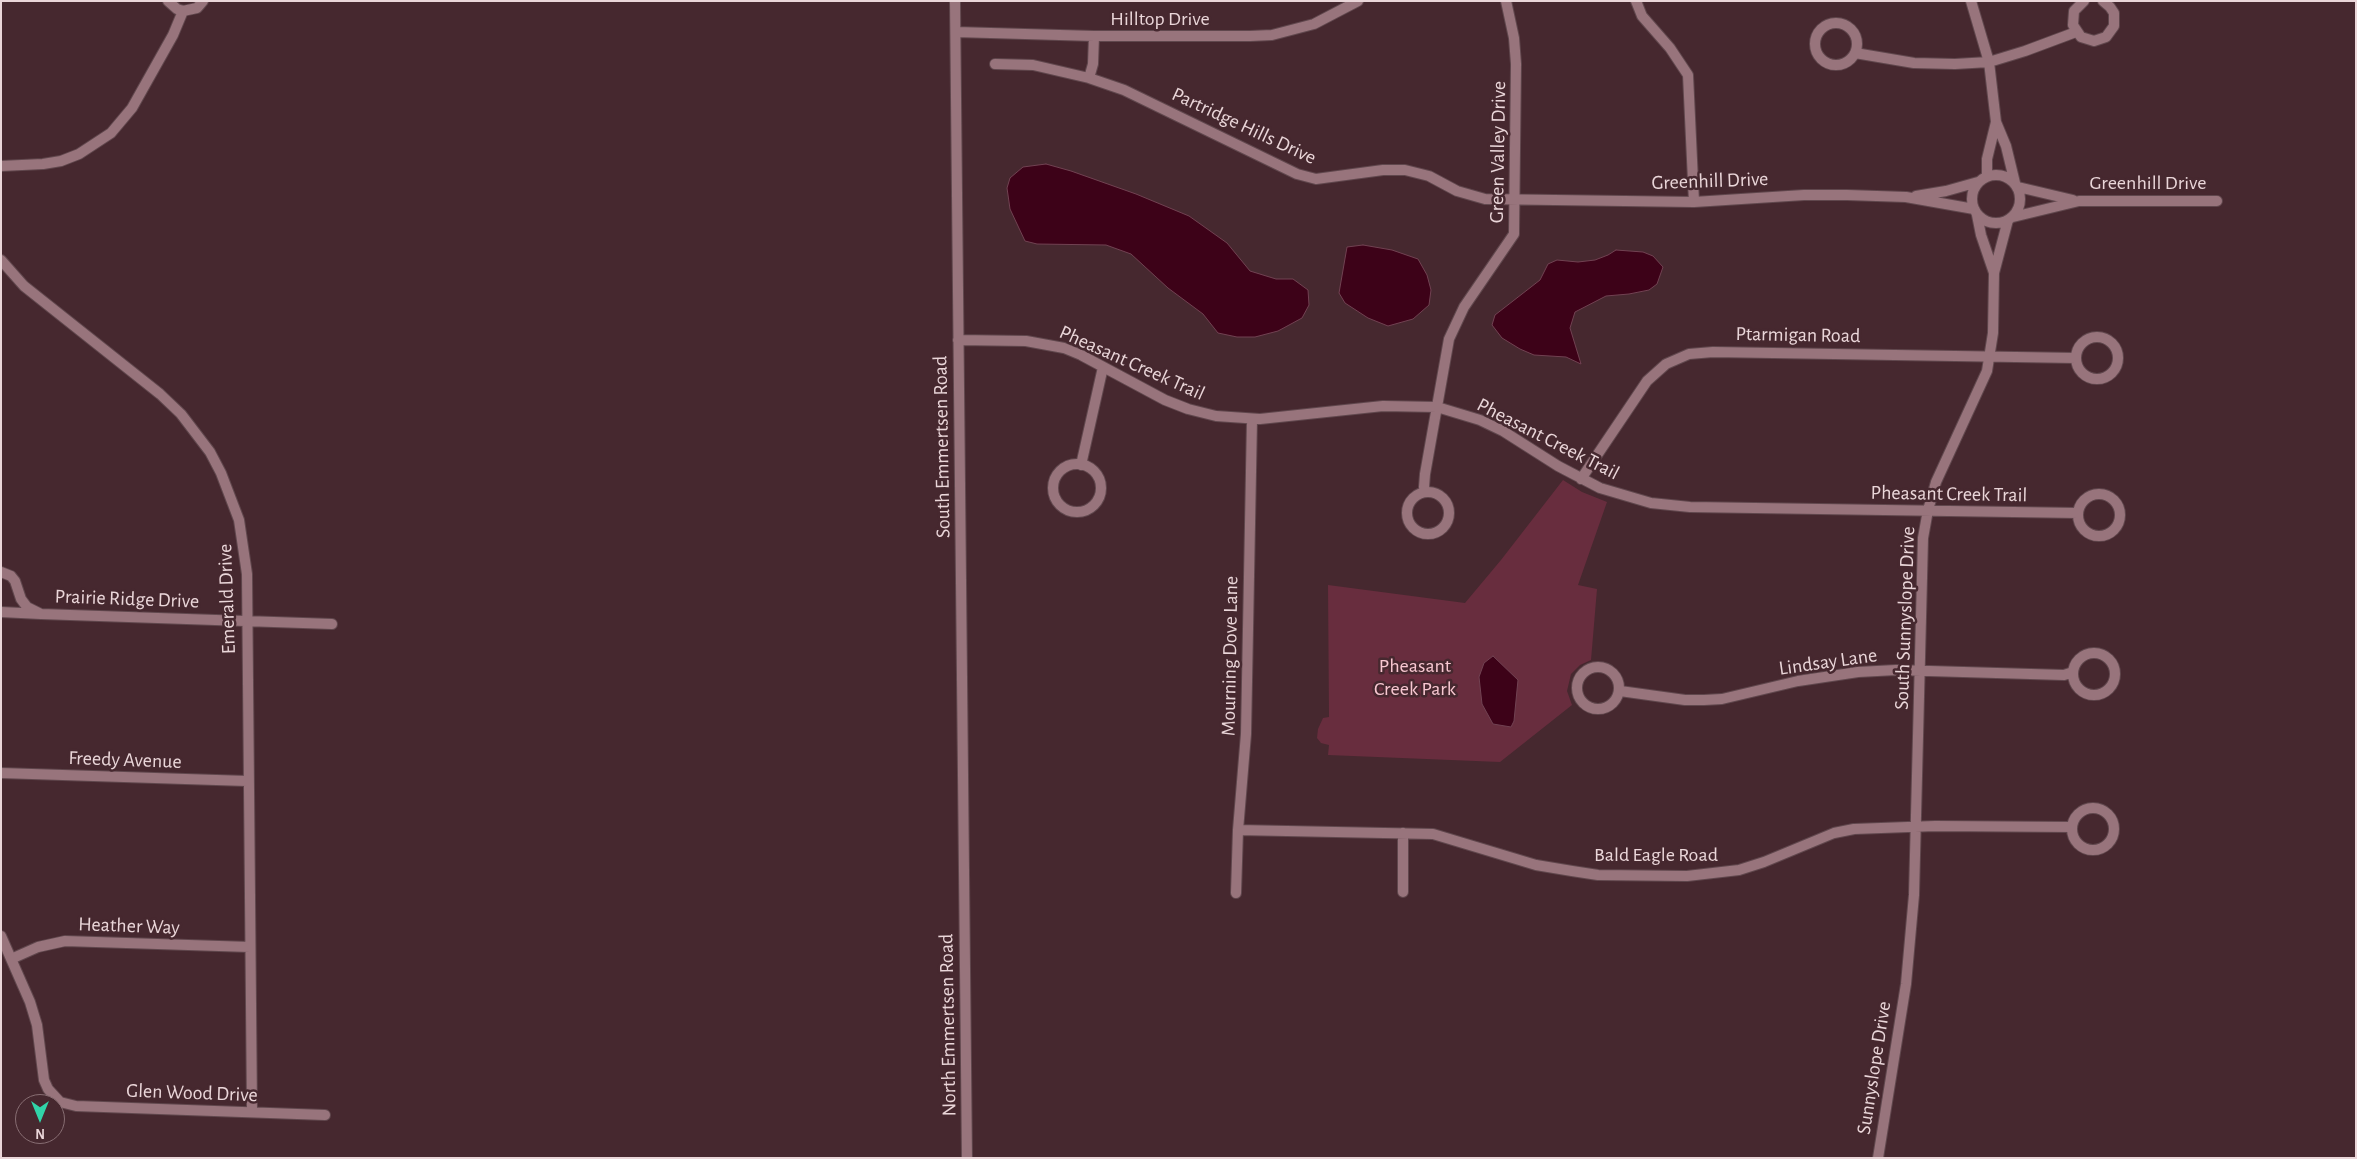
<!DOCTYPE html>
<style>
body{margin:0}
#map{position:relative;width:2357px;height:1159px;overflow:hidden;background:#46282f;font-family:"Alegreya Sans",sans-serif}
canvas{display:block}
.frame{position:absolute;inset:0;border:2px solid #ead6d9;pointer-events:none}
.north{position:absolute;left:15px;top:1094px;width:50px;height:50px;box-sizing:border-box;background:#46282f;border:1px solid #886e73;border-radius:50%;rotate:180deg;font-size:14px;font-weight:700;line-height:20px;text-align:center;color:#ead6d9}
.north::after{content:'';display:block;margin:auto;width:18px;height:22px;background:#31d4a9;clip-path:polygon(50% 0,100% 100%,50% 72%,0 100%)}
</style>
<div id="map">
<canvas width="2357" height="1159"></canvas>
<div class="frame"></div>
<div class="north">N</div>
</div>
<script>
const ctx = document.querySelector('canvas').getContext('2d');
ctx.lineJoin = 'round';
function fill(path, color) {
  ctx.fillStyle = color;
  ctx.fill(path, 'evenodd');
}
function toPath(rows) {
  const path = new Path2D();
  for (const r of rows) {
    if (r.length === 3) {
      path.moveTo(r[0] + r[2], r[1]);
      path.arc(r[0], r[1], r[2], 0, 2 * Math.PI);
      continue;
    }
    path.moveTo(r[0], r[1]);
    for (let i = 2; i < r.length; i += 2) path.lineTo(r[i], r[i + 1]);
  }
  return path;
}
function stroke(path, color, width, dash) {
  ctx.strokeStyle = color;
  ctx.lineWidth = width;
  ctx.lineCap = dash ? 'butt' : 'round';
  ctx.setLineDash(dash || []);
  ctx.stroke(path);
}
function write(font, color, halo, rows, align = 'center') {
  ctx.font = font + ' "Alegreya Sans",sans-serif';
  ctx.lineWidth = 5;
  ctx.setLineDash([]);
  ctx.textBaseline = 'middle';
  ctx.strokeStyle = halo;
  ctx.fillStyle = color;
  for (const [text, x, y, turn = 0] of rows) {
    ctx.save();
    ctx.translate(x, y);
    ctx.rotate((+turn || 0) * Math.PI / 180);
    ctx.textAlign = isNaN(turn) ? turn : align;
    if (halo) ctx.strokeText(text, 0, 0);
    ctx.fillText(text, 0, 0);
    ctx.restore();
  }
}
fill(toPath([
 [1563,480,1582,492,1607,502,1578,585,1597,589,1591,660,1580,665,1571,674,1567,691,1572,705,1500,762,1328,755,1329,745,1321,743,1317,738,1318,729,1323,718,1329,717,1328,585,1465,603,1501,560]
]), '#682d3e');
const water = toPath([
 [1046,164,1071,171,1136,194,1189,216,1227,243,1250,271,1276,279,1293,279,1308,290,1309,305,1302,318,1278,331,1255,337,1237,337,1218,333,1203,314,1168,288,1131,254,1106,245,1037,244,1025,241,1010,209,1007,188,1010,178,1023,167,1046,164],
 [1363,245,1392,250,1418,259,1427,275,1431,290,1429,305,1413,319,1388,326,1368,318,1345,303,1339,293,1347,247,1363,245],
 [1616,250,1643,252,1653,256,1663,267,1657,284,1649,290,1629,294,1606,296,1575,312,1570,328,1581,364,1566,357,1534,355,1520,349,1502,338,1492,325,1495,315,1540,280,1548,264,1557,260,1578,262,1595,260,1608,255,1616,250],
 [1493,656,1518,680,1514,721,1511,727,1493,724,1482,704,1479,677,1484,663,1493,656]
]);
fill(water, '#3d0218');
stroke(water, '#714252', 1);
const minor = toPath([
 [168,1,177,9,183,11,197,8,203,1],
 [955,1,967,1158],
 [1636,1,1642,16,1670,48,1688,75,1694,202],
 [1971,1,1989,62,1996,122,2006,146,2015,183],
 [2084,1,2074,11,2073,25,2081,37,2094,41,2106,37,2114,26,2114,13,2110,7,2103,1],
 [1836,44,21],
 [956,32,1094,36,1250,36,1272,35,1314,24,1358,1],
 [1094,36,1093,64,1089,78,1124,90,1297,174,1316,179,1383,170,1405,170,1429,176,1457,191,1485,199,1694,202,1804,195,1847,195,1906,197,1974,209],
 [1855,53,1914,63,1955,64,1989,62,2025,51,2076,32],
 [995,64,1033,65,1089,78],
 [1,166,43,164,61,161,79,154,111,133,132,108,173,35,183,11],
 [1996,199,24],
 [1987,177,1987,159,1996,122],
 [2018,187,2073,200],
 [1916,196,1946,191,1978,182],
 [1977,215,1981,235,1994,273],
 [2013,217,2079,201,2217,201],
 [1,260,24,286,160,394,181,414,210,452,221,473,239,520,247,574,252,1112],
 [2097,358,21],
 [958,340,1026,341,1064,348,1081,355,1165,400,1188,409,1216,416,1260,419,1383,406,1437,407,1480,420,1503,431,1558,466,1600,488,1651,503,1690,507,2078,513],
 [1077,488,24],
 [1081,465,1103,367],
 [1581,479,1647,381,1666,364,1689,354,1713,352,2076,358],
 [1426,492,1424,487,1425,474,1449,339,1464,307,1514,234,1516,64,1514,38,1506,1],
 [1428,513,21],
 [2099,515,21],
 [1,572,11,576,15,581,21,599,27,607,41,614,1,612],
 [41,614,332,624],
 [2094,674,21],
 [1598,688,21],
 [1620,691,1685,700,1704,700,1722,699,1798,681,1858,672,1896,670,2064,675,2073,672],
 [1,773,247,781],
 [2093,829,21],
 [1238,830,1433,834,1536,865,1572,871,1598,875,1687,876,1739,870,1764,862,1834,833,1854,829,1935,826,2072,827],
 [1403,892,1403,833],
 [1236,893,1238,830,1246,734,1252,419],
 [1,936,30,1002,37,1025,44,1080,48,1089,60,1102,76,1106,325,1115],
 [11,959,38,947,65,941,250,947],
 [1878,1158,1906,984,1914,895,1923,538,1928,510,1936,482,1987,371,1993,333,1994,273,2008,220]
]);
stroke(minor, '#60474d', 12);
stroke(minor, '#98747c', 10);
write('20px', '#ead6d9', '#46282f', [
 ["Hilltop Drive",1160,19],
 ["Partridge Hills Drive",1244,126,25],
 ["Green Valley Drive",1498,152,-89],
 ["Greenhill Drive",1710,181,-2],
 ["Greenhill Drive",2148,183],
 ["Ptarmigan Road",1798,335,1],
 ["Pheasant Creek Trail",1132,363,24],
 ["Pheasant Creek Trail",1548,439,27],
 ["South Emmertsen Road",942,447,-91],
 ["Pheasant Creek Trail",1949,494,1],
 ["Prairie Ridge Drive",127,599,2],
 ["Emerald Drive",227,599,-92],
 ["South Sunnyslope Drive",1905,618,-88],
 ["Mourning Dove Lane",1230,656,-89],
 ["Lindsay Lane",1828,662,-8],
 ["Freedy Avenue",125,760,2],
 ["Bald Eagle Road",1656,855],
 ["Heather Way",129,926,2],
 ["North Emmertsen Road",948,1025,-91],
 ["Sunnyslope Drive",1874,1068,-81],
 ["Glen Wood Drive",192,1093,2]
]);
write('20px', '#f8c7d1', '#46282f', [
 ["Pheasant",1415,666],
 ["Creek Park",1415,689]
]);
</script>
